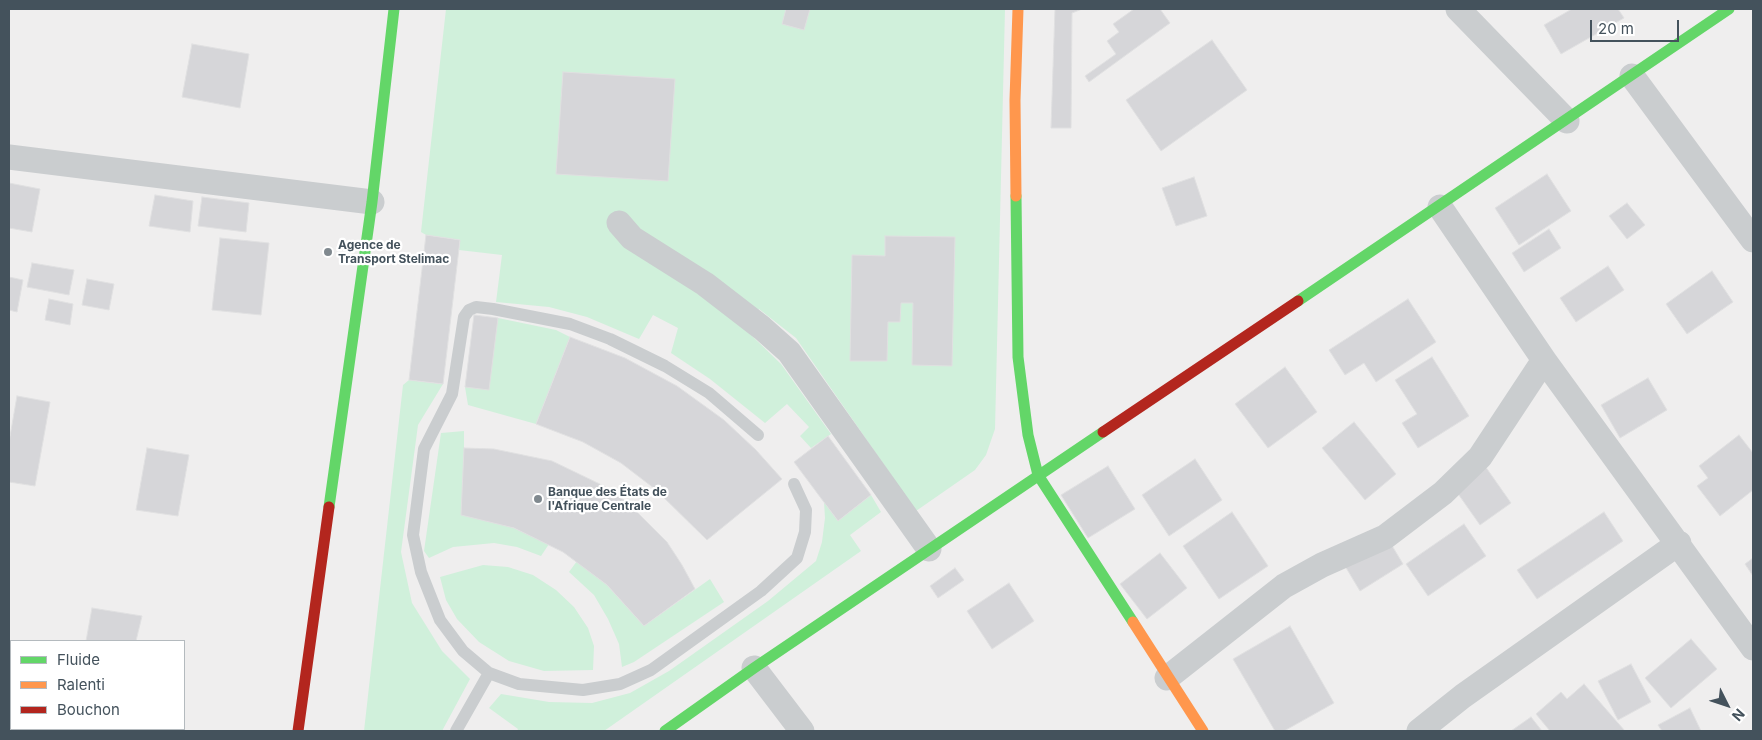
<!DOCTYPE html>
<meta charset="utf-8">
<style>
body{margin:0}
#map{position:relative;width:1762px;height:740px;overflow:hidden;background:#efeeee;font-family:Inter,sans-serif}
canvas{display:block}
.frame{position:absolute;inset:0;border:10px solid #44525c;pointer-events:none}
.legend{position:absolute;left:10px;top:640px;width:175px;height:90px;box-sizing:border-box;background:#fff;border:1px solid #b4babe;margin:0;padding:6px 9px;list-style:none;font-size:15px;color:#44525c}
.legend li{display:flex;align-items:center;gap:10px;height:25px}
.legend b{width:25px;border:1px solid #b4babe}
.north{position:absolute;left:1702px;top:680px;width:50px;height:50px;-webkit-text-stroke:4px #fff;paint-order:stroke;rotate:131deg;font-size:14px;font-weight:700;line-height:20px;text-align:center;color:#44525c}
.north::after{content:'';display:block;margin:auto;width:18px;height:22px;background:#44525c;clip-path:polygon(50% 0,100% 100%,50% 72%,0 100%)}
.scale{position:absolute;left:1590px;top:20px;width:89px;height:22px;box-sizing:border-box;border:2px solid #44525c;border-top:0;padding-left:6px;font-size:15px;line-height:18px;white-space:nowrap;color:#44525c;-webkit-text-stroke:4px #fff;paint-order:stroke}
</style>
<div id="map">
<canvas width="1762" height="740"></canvas>
<div class="frame"></div>
<ul class="legend">
<li><b style="height:6px;background:#63d668"></b>Fluide</li>
<li><b style="height:6px;background:#ff974d"></b>Ralenti</li>
<li><b style="height:6px;background:#b3261e"></b>Bouchon</li>
</ul>
<div class="north">N</div>
<div class="scale">20 m</div>
</div>
<script>
const ctx = document.querySelector('canvas').getContext('2d');
ctx.lineJoin = 'round';
function fill(path, color) {
  ctx.fillStyle = color;
  ctx.fill(path, 'evenodd');
}
function toPath(rows) {
  const path = new Path2D();
  for (const r of rows) {
    path.moveTo(r[0], r[1]);
    for (let i = 2; i < r.length; i += 2) path.lineTo(r[i], r[i + 1]);
  }
  return path;
}
function stroke(path, color, width, dash) {
  ctx.strokeStyle = color;
  ctx.lineWidth = width;
  ctx.lineCap = dash ? 'butt' : 'round';
  ctx.setLineDash(dash || []);
  ctx.stroke(path);
}
function write(font, color, halo, rows, align = 'center') {
  ctx.font = font + ' Inter,sans-serif';
  ctx.lineWidth = 4.5;
  ctx.setLineDash([]);
  ctx.textBaseline = 'middle';
  ctx.strokeStyle = halo;
  ctx.fillStyle = color;
  for (const [text, x, y, turn = 0] of rows) {
    ctx.save();
    ctx.translate(x, y);
    ctx.rotate((+turn || 0) * Math.PI / 180);
    ctx.textAlign = isNaN(turn) ? turn : align;
    if (halo) ctx.strokeText(text, 0, 0);
    ctx.fillText(text, 0, 0);
    ctx.restore();
  }
}
fill(toPath([
 [446,9,1005,9,995,429,986,455,975,470,916,511,796,338,759,309,748,332,781,364,831,434,811,448,800,436,809,427,787,404,765,423,710,379,671,353,678,328,653,315,639,339,587,317,549,307,496,302,502,255,459,250,460,240,426,235,421,232],
 [498,318,556,330,570,337,536,424,468,405,465,387],
 [409,380,443,384,418,425,401,552,412,603,442,651,470,679,442,731,364,731,403,385],
 [464,431,464,448,488,520,514,528,549,544,541,556,517,547,494,543,453,547,429,558,424,551,441,433],
 [871,495,881,512,850,535,861,551,604,731,517,731,518,729,489,708,501,694,549,702,592,703,630,693,669,671,768,601,816,561,822,542,825,518,824,502,838,521],
 [577,561,607,585,644,626,710,579,724,602,634,662,622,667,619,644,608,619,594,595,569,572],
 [483,565,508,567,533,575,556,590,574,607,588,628,594,646,593,670,544,671,509,661,479,642,457,619,446,600,440,577]
]), '#d0f0db');
const building = toPath([
 [786,9,810,9,804,30,782,24,786,9],
 [1055,9,1082,9,1072,13,1071,128,1051,128,1055,9],
 [1134,9,1160,9,1170,23,1089,82,1085,76,1116,54,1107,41,1119,32,1113,24,1134,9],
 [1572,9,1618,9,1624,18,1561,54,1544,25,1572,9],
 [1212,40,1247,90,1161,151,1126,100,1212,40],
 [192,44,249,54,240,108,182,97,192,44],
 [563,72,675,79,668,181,556,174,563,72],
 [1547,174,1571,211,1519,245,1495,208,1547,174],
 [1194,177,1207,216,1176,226,1162,188,1194,177],
 [9,183,40,189,32,232,9,228,9,183],
 [155,195,193,201,190,232,149,226,155,195],
 [202,197,249,203,246,232,198,226,202,197],
 [1627,203,1645,225,1627,239,1609,216,1627,203],
 [1549,229,1561,248,1524,272,1512,253,1549,229],
 [426,235,460,240,443,384,409,380,426,235],
 [885,236,955,237,952,366,912,365,913,303,901,303,900,322,888,322,887,361,850,361,852,255,885,256,885,236],
 [220,238,269,243,261,315,212,310,220,238],
 [32,263,74,270,69,295,27,287,32,263],
 [1608,266,1624,290,1576,322,1560,298,1608,266],
 [1712,271,1733,302,1687,334,1666,304,1712,271],
 [9,277,23,280,17,312,9,310,9,277],
 [87,279,114,284,109,310,82,305,87,279],
 [49,299,73,304,70,325,45,320,49,299],
 [1408,299,1436,342,1376,382,1364,363,1345,375,1329,350,1408,299],
 [474,315,498,318,489,390,465,387,474,315],
 [570,337,625,358,677,386,724,420,756,450,782,479,707,540,655,489,621,463,583,442,536,424,570,337],
 [1432,357,1469,416,1418,448,1402,423,1417,414,1395,380,1432,357],
 [1285,367,1317,412,1268,448,1235,404,1285,367],
 [1648,378,1667,410,1620,438,1601,405,1648,378],
 [17,396,50,402,35,486,9,482,9,442,17,396],
 [1354,422,1396,474,1365,500,1322,448,1354,422],
 [1739,435,1753,453,1753,490,1720,516,1697,486,1708,478,1699,466,1739,435],
 [828,436,871,495,838,521,794,462,828,436],
 [147,448,189,455,178,516,136,510,147,448],
 [464,448,494,449,552,461,606,487,628,503,667,542,682,565,695,589,644,626,607,585,563,552,514,528,461,515,464,448],
 [1195,459,1222,500,1169,536,1142,495,1195,459],
 [1108,466,1135,509,1088,538,1061,495,1108,466],
 [1485,466,1511,503,1480,525,1454,488,1485,466],
 [1232,512,1268,566,1219,599,1183,546,1232,512],
 [1604,512,1623,541,1537,599,1517,570,1604,512],
 [1464,524,1486,556,1428,596,1406,564,1464,524],
 [1388,539,1403,564,1360,591,1345,566,1388,539],
 [1160,553,1187,588,1147,619,1120,584,1160,553],
 [1753,558,1753,576,1745,564,1753,558],
 [955,568,964,580,938,598,930,586,955,568],
 [1009,583,1034,621,992,649,967,611,1009,583],
 [92,608,142,616,136,641,86,641,92,608],
 [1290,626,1334,703,1284,731,1275,731,1233,659,1290,626],
 [1691,639,1717,669,1671,708,1645,678,1691,639],
 [1631,664,1651,702,1618,720,1598,681,1631,664],
 [1584,684,1625,731,1550,731,1536,714,1561,692,1567,699,1584,684],
 [1690,708,1701,731,1662,731,1658,725,1690,708],
 [1531,717,1542,731,1511,731,1531,717]
]);
fill(building, '#d6d6d9');
stroke(building, '#e0e0e1', 1);
stroke(toPath([
 [758,435,709,393,665,366,610,339,570,324,493,309,476,307,469,310,464,317,452,394,424,449,413,535,421,572,440,620,463,651,489,673,519,684,583,690,620,684,651,670,761,591,797,558,805,532,806,510,794,484],
 [456,731,489,673]
]), '#cacdcf', 12);
stroke(toPath([
 [1458,9,1567,121],
 [1632,76,1753,240],
 [9,157,372,202],
 [1440,207,1544,360,1753,648],
 [619,223,632,238,705,284,762,328,789,352,929,549],
 [754,668,802,731],
 [1167,678,1284,586,1322,565,1385,537,1443,493,1480,457,1544,360],
 [1419,731,1463,696,1679,543]
]), '#cacdcf', 25);
stroke(toPath([
 [1016,196,1018,357,1028,435,1038,475,1133,622],
 [1298,301,1729,9],
 [329,507,372,202,394,9],
 [665,731,754,668,1103,432]
]), '#63d668', 11);
stroke(toPath([
 [1016,196,1015,100,1018,9],
 [1133,622,1203,731]
]), '#ff974d', 11);
stroke(toPath([
 [1103,432,1298,301],
 [298,731,329,507]
]), '#b3261e', 11);
for (const [x, y, r, color] of [
 [328,252,5,"#80898f"],
 [538,499,5,"#80898f"]
]) {
  const dot = new Path2D();
  dot.arc(x, y, r, 0, 2 * Math.PI);
  ctx.fillStyle = color;
  ctx.fill(dot);
  stroke(dot, '#fff', 2);
}
write('bold 12px', '#44525c', '#fff', [
 ["Agence de",338,245],
 ["Transport Stelimac",338,259],
 ["Banque des États de",548,492],
 ["l'Afrique Centrale",548,506]
], 'left');
</script>
